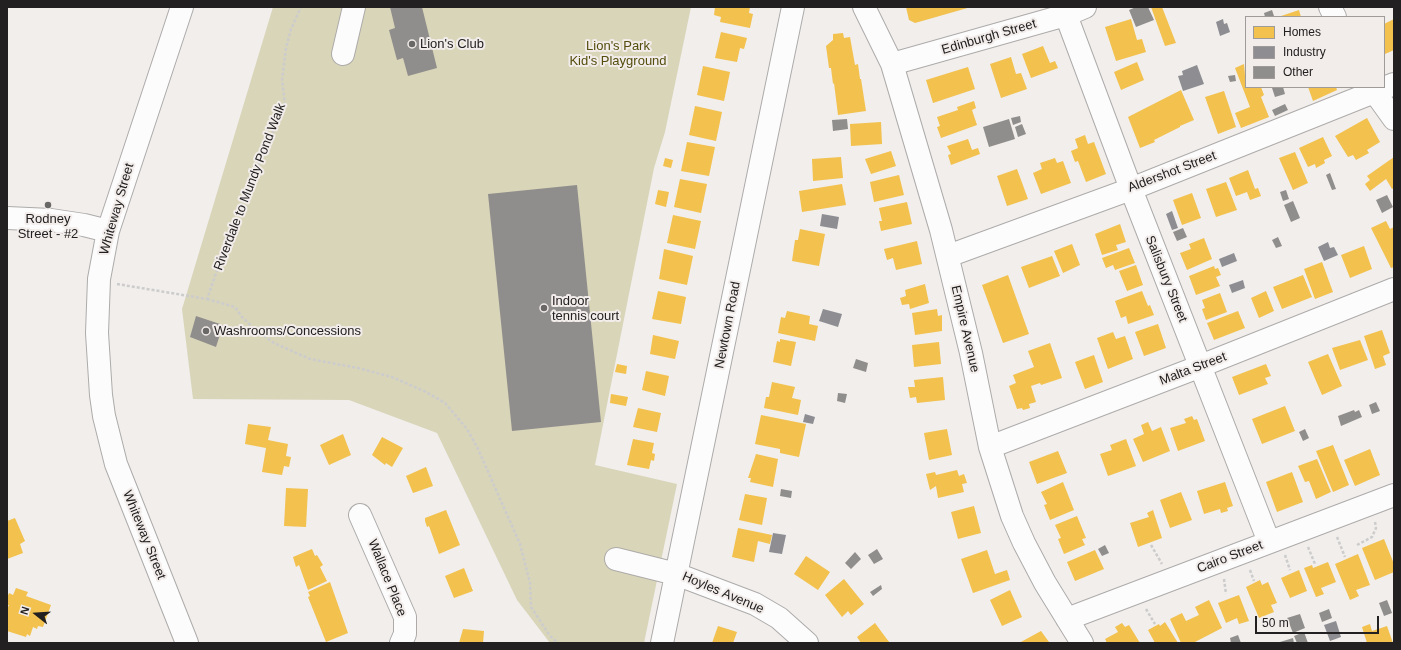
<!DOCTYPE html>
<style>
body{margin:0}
#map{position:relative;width:1401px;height:650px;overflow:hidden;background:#f1eeec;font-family:Arial,sans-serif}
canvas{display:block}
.frame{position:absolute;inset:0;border:8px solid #222020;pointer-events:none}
.legend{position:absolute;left:1245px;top:16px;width:140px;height:72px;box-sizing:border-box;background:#f2edeb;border:1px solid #9f9b9a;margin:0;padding:5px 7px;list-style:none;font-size:12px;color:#222020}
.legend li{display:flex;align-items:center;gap:8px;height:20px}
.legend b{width:20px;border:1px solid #9f9b9a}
.north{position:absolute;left:16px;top:594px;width:40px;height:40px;-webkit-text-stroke:3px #f2edeb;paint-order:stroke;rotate:287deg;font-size:11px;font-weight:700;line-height:16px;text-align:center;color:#222020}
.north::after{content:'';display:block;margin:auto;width:14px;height:18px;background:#222020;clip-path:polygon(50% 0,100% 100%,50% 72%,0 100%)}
.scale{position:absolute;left:1255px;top:616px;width:124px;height:18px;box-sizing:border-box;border:2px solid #222020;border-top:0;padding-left:5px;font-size:12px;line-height:14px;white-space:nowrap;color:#222020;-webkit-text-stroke:3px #f2edeb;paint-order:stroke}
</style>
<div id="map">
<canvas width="1401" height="650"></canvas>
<div class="frame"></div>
<ul class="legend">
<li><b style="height:11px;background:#f2c14e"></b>Homes</li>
<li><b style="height:11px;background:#8d8d92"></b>Industry</li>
<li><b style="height:11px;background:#908e8c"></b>Other</li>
</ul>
<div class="north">N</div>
<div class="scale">50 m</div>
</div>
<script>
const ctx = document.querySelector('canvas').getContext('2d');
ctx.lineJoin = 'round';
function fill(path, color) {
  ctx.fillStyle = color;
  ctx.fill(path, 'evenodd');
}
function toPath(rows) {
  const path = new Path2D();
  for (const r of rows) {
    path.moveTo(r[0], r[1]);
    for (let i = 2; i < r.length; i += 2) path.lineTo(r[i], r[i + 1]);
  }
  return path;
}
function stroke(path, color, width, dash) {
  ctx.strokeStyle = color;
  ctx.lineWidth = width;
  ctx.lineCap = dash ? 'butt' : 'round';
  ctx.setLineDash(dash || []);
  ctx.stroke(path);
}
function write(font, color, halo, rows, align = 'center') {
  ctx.font = font + ' Arial,sans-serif';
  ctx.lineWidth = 4;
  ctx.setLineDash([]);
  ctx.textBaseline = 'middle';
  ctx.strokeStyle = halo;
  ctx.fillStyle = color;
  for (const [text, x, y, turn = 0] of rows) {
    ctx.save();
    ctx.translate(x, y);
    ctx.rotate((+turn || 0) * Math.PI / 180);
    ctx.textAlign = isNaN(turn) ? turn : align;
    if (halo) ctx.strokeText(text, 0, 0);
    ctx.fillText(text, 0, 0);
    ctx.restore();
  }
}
fill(toPath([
 [273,7,691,7,665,132,654,168,595,465,677,484,644,643,550,643,517,600,437,433,349,400,193,399,182,309]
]), '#d9d5b9');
fill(toPath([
 [715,7,750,7,749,13,753,14,750,28,720,22,721,17,714,15],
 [906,7,971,7,915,23,909,20],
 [1151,7,1162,7,1176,43,1165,46],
 [1299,10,1301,17,1278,17],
 [1131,19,1137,40,1142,39,1146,52,1116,61,1105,27],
 [1394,19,1394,50,1385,54,1384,24],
 [721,32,747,38,744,49,740,48,737,62,715,58],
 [843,33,844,38,850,37,855,65,858,64,860,79,861,79,866,111,838,115,834,83,833,84,831,68,829,68,826,46,833,40,833,34],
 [1043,46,1050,63,1055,61,1058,68,1031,78,1022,54],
 [1011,57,1016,74,1021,73,1027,89,1001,98,990,64],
 [1137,62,1144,80,1121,90,1114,72],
 [1244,64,1246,87,1261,87,1264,95,1261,97,1269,117,1241,128,1235,113,1250,107,1235,68],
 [703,66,730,72,724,101,697,95],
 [968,67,975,89,933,103,926,80],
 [1308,87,1336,87,1337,90,1313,101],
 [1181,90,1194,120,1180,126,1180,127,1154,140,1155,142,1140,148,1128,117],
 [1224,91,1236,127,1218,134,1205,97],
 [974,101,976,108,972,110,977,125,941,138,937,127,940,126,937,117,958,110,957,107],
 [695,106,722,112,716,141,689,135],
 [1367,118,1380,142,1367,150,1369,153,1356,160,1353,155,1348,157,1335,136],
 [881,122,882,144,851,146,850,124],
 [1085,135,1088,144,1094,142,1106,174,1086,182,1078,161,1075,162,1071,151,1078,148,1075,139],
 [1323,137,1332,156,1324,160,1325,163,1316,168,1315,164,1308,167,1299,148],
 [968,139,972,150,978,148,980,154,951,165,948,155,951,154,947,146],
 [687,142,715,147,709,176,681,171],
 [891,151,896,166,871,174,865,159],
 [1295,152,1308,183,1293,190,1279,158],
 [841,157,843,178,813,181,812,159],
 [1394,157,1394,188,1392,189,1386,179,1370,191,1365,184,1370,180,1367,176],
 [665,158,673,160,671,168,663,166],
 [1055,158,1057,163,1063,161,1071,183,1041,194,1033,173,1042,169,1040,163],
 [1017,169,1028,199,1007,206,997,176],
 [1248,170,1255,189,1258,188,1261,196,1250,200,1247,192,1236,196,1229,178],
 [899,175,904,195,874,202,870,182],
 [680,179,707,184,701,213,674,207],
 [1226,182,1237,210,1216,217,1206,189],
 [842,184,846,205,802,212,799,191],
 [658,190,669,192,666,207,655,204],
 [1192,193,1201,218,1182,225,1173,200],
 [907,202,912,224,881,231,879,221,882,221,879,208],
 [673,215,701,221,695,249,667,243],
 [1386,221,1390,229,1394,227,1394,267,1391,268,1371,228],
 [1120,224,1126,242,1116,245,1118,250,1102,255,1095,234],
 [800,229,825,234,819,266,792,261,795,240,798,240],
 [1204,238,1212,259,1187,270,1180,253,1191,249,1189,244],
 [917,241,922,264,896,270,893,258,887,260,884,249],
 [1072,244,1080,265,1063,273,1054,251],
 [1364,246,1372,269,1350,278,1341,255],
 [1129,248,1135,263,1115,270,1113,265,1106,268,1102,258],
 [664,249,693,256,687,285,659,279],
 [1052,256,1060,276,1029,288,1021,267],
 [1322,262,1333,292,1315,299,1304,269],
 [1136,265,1143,285,1127,291,1119,271],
 [1214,266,1215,269,1218,268,1221,275,1216,277,1220,286,1196,295,1189,276],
 [1008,275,1029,334,1003,343,982,285],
 [1303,275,1312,297,1282,309,1273,287],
 [925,284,929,303,910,309,909,304,902,305,900,298,906,296,905,290],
 [658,291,686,297,681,324,652,319],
 [1142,291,1148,306,1150,305,1154,315,1128,324,1126,316,1121,318,1115,301],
 [1266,291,1274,311,1259,318,1251,298],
 [1220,293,1227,312,1206,320,1202,309,1205,308,1202,300],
 [937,309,938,316,942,315,942,331,915,335,912,313],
 [787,311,810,316,809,324,818,326,815,341,778,333,781,317,785,318],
 [1238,311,1245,328,1214,340,1207,323],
 [1158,324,1166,348,1144,356,1135,332],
 [1382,330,1390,353,1383,356,1386,365,1375,369,1364,336],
 [1113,332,1116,339,1125,336,1133,359,1108,369,1097,338],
 [653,335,679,341,675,359,650,354],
 [780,339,796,342,791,366,773,362,777,341,780,342],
 [1360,340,1368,360,1340,370,1332,348],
 [939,342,941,364,914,367,912,345],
 [1050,343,1062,378,1041,385,1040,383,1031,386,1036,402,1029,404,1030,408,1023,410,1022,408,1017,409,1009,386,1016,383,1013,375,1034,367,1028,351],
 [1328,354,1342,386,1322,395,1308,362],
 [1094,355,1103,382,1085,389,1075,362],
 [617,364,627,366,626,374,615,372],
 [1266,364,1271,376,1265,378,1268,384,1239,395,1232,377],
 [646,371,669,376,665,396,642,390],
 [943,377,945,400,917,403,916,397,910,398,908,387,915,387,914,380],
 [772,382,795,387,792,398,801,400,798,415,764,408,766,397,769,397],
 [611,394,628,397,626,406,610,403],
 [1285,406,1295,431,1262,444,1252,419],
 [638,408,661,413,657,432,633,427],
 [761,415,806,424,799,457,780,453,780,449,755,444],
 [1192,416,1194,420,1197,419,1205,441,1178,451,1170,428,1186,423,1184,419],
 [1148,422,1152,431,1161,427,1170,451,1143,462,1133,439,1144,434,1141,425],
 [248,424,271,427,268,440,288,444,286,456,291,457,289,467,284,466,282,475,262,472,266,448,245,444],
 [947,429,952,455,929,460,924,433],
 [343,434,351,455,329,465,320,445],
 [382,437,403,448,392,467,386,463,385,465,372,455],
 [633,439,654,443,652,453,655,454,654,461,651,460,649,469,627,465],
 [1126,439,1136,466,1108,476,1100,454,1112,450,1110,445],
 [1333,445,1349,485,1333,492,1316,451],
 [1370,449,1380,475,1355,486,1344,460],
 [1058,451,1067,473,1037,484,1029,462],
 [756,454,778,459,773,487,750,482,751,478,748,478],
 [1317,459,1331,492,1316,499,1309,481,1305,482,1298,466],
 [426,467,433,486,413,493,406,476],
 [957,470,959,476,964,474,967,483,962,484,964,492,938,498,936,486,930,490,926,474,935,472,936,475],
 [1292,472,1303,502,1277,512,1266,482],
 [1063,482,1074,510,1050,520,1044,505,1047,504,1041,492],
 [1225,482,1233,506,1227,508,1228,511,1221,513,1220,509,1204,514,1197,491],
 [286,488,308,489,306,527,284,526],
 [1181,492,1192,520,1170,528,1160,500],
 [745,494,767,498,762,525,739,520],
 [974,506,981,533,958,539,951,512],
 [446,510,460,545,439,554,429,526,427,527,425,521,425,518],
 [1153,510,1162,538,1138,547,1130,523,1149,517,1147,513],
 [1077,516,1086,538,1082,539,1085,545,1064,554,1058,539,1061,538,1055,525],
 [15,518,25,541,20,544,23,553,7,559,7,521],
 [738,528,772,535,770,544,758,541,754,562,732,557],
 [1384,539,1394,564,1394,572,1375,580,1362,548],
 [312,549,315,556,317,555,323,565,320,567,327,581,308,590,299,565,296,567,293,557],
 [987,550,995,574,1007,570,1010,580,973,593,961,559],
 [1095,550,1104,569,1075,581,1067,562],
 [1358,554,1370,585,1356,590,1359,596,1350,600,1335,564],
 [806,556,830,572,818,590,794,574],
 [1328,562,1336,582,1321,588,1324,594,1316,597,1304,568,1312,565,1313,568],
 [464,568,473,591,454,598,445,576],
 [1299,570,1307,591,1290,598,1281,578],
 [844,579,864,604,851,615,848,611,842,617,825,595],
 [1260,580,1262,585,1268,582,1277,603,1271,605,1274,612,1259,618,1246,587],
 [330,582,348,633,326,642,308,597,310,596,308,592],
 [16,588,28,592,26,596,51,605,43,627,38,626,37,629,33,627,30,636,27,634,26,637,7,631,7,609,9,605,7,605,7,598,9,593,13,595],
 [1010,590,1022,617,1002,626,990,600],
 [1239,595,1249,621,1239,624,1237,618,1226,623,1218,603],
 [1209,600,1222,628,1195,642,1196,643,1181,643,1170,619,1182,613,1186,621,1199,615,1195,607],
 [1165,622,1178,643,1155,643,1148,630,1159,624,1160,626],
 [875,623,886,638,890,643,861,643,857,637],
 [1122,623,1125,627,1129,625,1140,643,1107,643,1105,639,1118,632,1115,627],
 [1370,624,1372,631,1387,626,1393,643,1367,643,1362,627],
 [718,626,737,632,733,643,712,643],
 [463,629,484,631,483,643,459,643],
 [1041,631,1049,642,1019,643]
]), '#f2c14e');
fill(toPath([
 [1223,19,1224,24,1227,23,1230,32,1220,36,1216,22],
 [1197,65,1204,84,1183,91,1178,76,1183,75,1182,71],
 [1172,211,1178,228,1172,230,1166,214],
 [822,214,839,217,837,229,820,226],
 [1328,242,1330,248,1334,247,1338,255,1324,261,1318,247],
 [1234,253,1237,261,1222,267,1219,259],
 [1243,280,1245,288,1232,293,1229,285],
 [823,309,842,314,838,327,819,321],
 [805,414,815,417,813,424,803,422],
 [773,533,786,535,782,554,769,552],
 [1336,621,1341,637,1330,641,1324,625]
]), '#8d8d92');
fill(toPath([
 [390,7,422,7,437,68,408,76,403,58,397,60,389,30,395,28],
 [1136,7,1148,7,1154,20,1136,27,1129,10],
 [1272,10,1274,16,1265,17,1264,13],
 [1235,75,1236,81,1230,82,1228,76],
 [1275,87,1283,87,1285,94,1275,97,1272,88],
 [1285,104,1288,110,1275,116,1272,110],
 [1020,116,1021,122,1013,125,1011,118],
 [847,119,848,129,833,131,832,120],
 [1009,119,1015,139,989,147,983,127],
 [1022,124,1026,134,1018,137,1015,127],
 [1330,173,1336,189,1332,190,1326,175],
 [577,185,601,422,512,431,488,194],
 [1286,190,1289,199,1283,201,1280,192],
 [1387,195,1393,207,1382,213,1376,200],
 [1293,201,1300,218,1291,222,1284,205],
 [1183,228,1187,237,1177,241,1173,232],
 [1278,237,1282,246,1276,248,1272,240],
 [196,316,223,325,216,347,190,337],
 [856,359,868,363,866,372,853,368],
 [838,393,847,394,845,403,837,401],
 [1376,402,1380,411,1372,414,1369,405],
 [1354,410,1355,412,1359,410,1362,417,1341,426,1338,416],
 [1305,429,1309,438,1303,441,1299,432],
 [781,489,792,491,791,498,780,496],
 [1105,545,1109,553,1102,556,1098,549],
 [877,549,883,559,874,564,868,555],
 [855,552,861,559,851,569,845,563],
 [881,585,882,589,873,596,870,592],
 [1387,600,1392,613,1384,616,1379,603],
 [1329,609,1332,618,1322,622,1319,613],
 [1300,614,1305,628,1293,633,1287,618],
 [1304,632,1308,643,1297,643,1294,636],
 [1238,635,1241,643,1231,643,1230,638],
 [1293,638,1294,643,1281,643,1280,642]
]), '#908e8c');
const minor = toPath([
 [182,7,108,231,99,279,97,333,101,395,104,416,116,464,187,643],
 [864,7,892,64,941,230,971,353,990,447,1012,516,1024,543,1045,583,1082,643],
 [1330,7,1335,17],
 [1066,15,1131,189,1269,542],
 [343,54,354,7],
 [892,64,1066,15,1085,7],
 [1371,87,1394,119],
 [7,218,51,220,84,225,108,231],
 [948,256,1131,189,1394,84],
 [990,447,1188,371,1394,289],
 [360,515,405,617,405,634,401,643],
 [616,559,676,574,755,604,779,618,807,643],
 [1067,619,1394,495],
 [662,643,793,7]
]);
stroke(minor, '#adabaa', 24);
stroke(toPath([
 [117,284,207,299,234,222,285,104,282,80,286,48,291,29,301,7],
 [207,299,235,307,242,317,257,331,274,343,310,359,358,368,392,377,426,392,445,403,467,429,478,449,520,544,530,583,531,607,550,636,558,643],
 [1337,537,1345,557],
 [1151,545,1162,564],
 [1357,545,1372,537,1376,528,1375,522],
 [1308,547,1315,564],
 [1285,555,1290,570],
 [1250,570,1254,581],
 [1224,579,1226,594],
 [1146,609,1155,624]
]), '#cdcccc', 2.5, [3, 2]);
stroke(minor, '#fdfcfc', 22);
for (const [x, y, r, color] of [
 [412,44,4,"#6a6867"],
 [48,205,4,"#6a6867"],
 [544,308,4,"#6a6867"],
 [206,331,4,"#6a6867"]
]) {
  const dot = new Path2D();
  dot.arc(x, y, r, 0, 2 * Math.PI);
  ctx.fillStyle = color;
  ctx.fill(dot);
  stroke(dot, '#f2edeb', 1.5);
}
write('13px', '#222020', '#f2edeb', [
 ["Edinburgh Street",989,37,-16],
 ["Aldershot Street",1172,172,-21],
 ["Riverdale to Mundy Pond Walk",250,187,-69],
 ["Whiteway Street",117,209,-74],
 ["Salisbury Street",1166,279,68],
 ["Newtown Road",728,325,-79],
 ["Empire Avenue",965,329,77],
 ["Malta Street",1193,369,-21],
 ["Whiteway Street",144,535,68],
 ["Cairo Street",1230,557,-21],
 ["Wallace Place",387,578,68],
 ["Hoyles Avenue",723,593,23]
]);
write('13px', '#222020', '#f2edeb', [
 ["Lion's Club",420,44],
 ["Rodney",48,219,"center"],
 ["Street - #2",48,234,"center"],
 ["Indoor",552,301],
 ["tennis court",552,316],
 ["Washrooms/Concessions",214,331]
], 'left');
write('13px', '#544d0c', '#f2edeb', [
 ["Lion's Park",618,46],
 ["Kid's Playground",618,61]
]);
</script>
